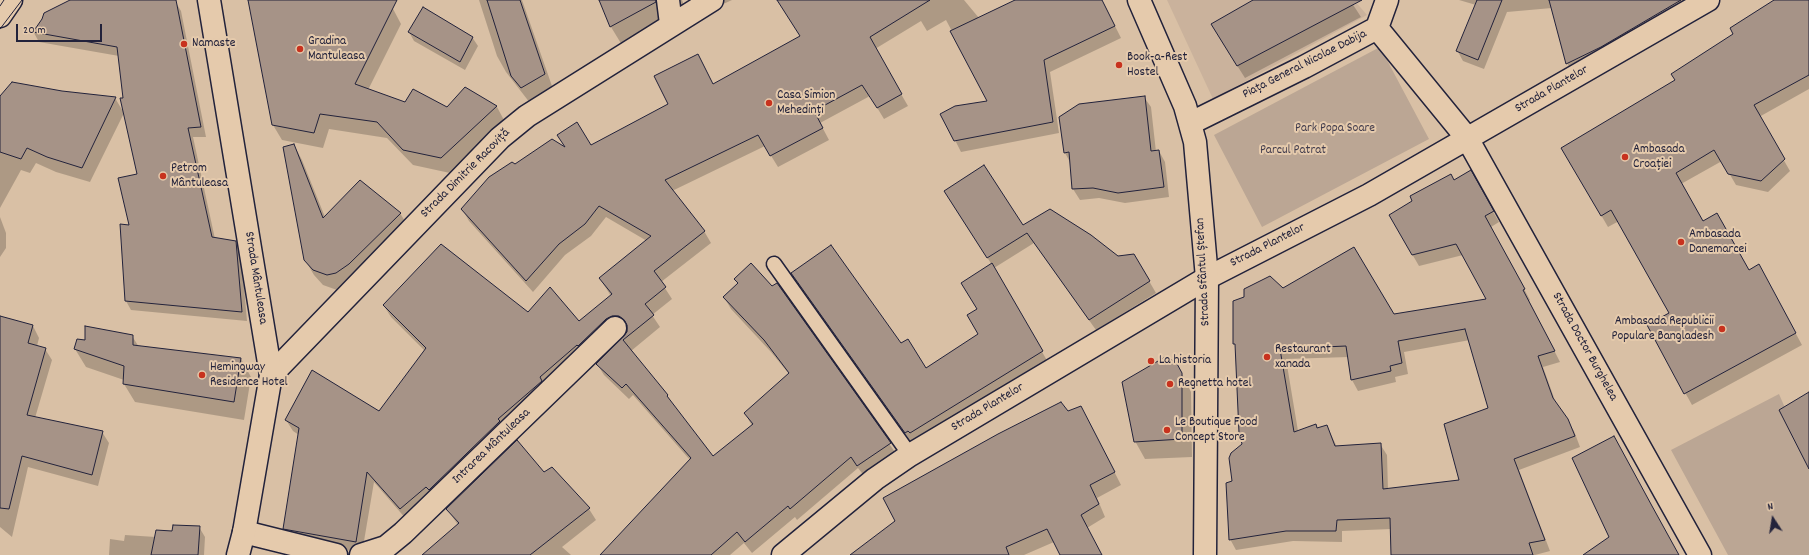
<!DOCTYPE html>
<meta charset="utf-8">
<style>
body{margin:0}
#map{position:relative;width:1809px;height:555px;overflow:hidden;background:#d9c0a5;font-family:Dekko,sans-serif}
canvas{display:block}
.north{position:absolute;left:1753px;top:499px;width:40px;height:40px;-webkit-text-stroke:3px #e5caac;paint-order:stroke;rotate:348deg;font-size:11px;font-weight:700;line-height:16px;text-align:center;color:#22223b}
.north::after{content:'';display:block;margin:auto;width:14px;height:18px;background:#22223b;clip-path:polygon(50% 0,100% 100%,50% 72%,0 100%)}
.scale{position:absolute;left:16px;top:24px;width:86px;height:18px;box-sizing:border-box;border:2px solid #22223b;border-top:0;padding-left:5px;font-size:12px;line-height:14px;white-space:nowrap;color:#22223b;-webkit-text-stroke:3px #e5caac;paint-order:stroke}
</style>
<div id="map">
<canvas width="1809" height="555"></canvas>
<div class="north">N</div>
<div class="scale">20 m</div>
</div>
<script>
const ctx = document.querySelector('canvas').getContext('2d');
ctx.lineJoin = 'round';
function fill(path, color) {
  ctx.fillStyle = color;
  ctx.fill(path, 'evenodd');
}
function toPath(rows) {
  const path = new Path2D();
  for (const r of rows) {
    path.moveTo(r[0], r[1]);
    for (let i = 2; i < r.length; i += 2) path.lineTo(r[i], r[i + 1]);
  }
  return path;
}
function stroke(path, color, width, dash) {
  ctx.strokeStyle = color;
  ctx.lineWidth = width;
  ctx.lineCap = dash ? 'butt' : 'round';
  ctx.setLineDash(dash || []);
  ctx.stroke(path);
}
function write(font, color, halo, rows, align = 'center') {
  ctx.font = font + ' Dekko,sans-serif';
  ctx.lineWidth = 4;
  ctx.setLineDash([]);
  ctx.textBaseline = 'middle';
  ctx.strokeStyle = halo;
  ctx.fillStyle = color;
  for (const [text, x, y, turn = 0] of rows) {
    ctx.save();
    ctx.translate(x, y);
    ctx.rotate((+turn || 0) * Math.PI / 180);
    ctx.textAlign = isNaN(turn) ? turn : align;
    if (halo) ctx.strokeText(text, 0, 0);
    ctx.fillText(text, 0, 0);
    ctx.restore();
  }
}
fill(toPath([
 [1167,0,1354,0,1367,15,1213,99]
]), '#cab29c');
fill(toPath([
 [1380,47,1429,139,1262,227,1214,135],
 [1779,394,1809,463,1809,555,1728,555,1671,450]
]), '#bba694');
fill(toPath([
 [71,0,171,0,175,1,181,11,206,137,193,137,215,239,235,242,241,252,247,321,131,310,126,301,130,226,138,175,124,99,119,56,39,42,34,33,43,19],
 [249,0,393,0,391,5,401,24,368,90,406,103,448,108,465,88,497,107,505,122,450,173,413,165,387,138,329,129,323,148,282,140,273,125],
 [479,0,522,0,553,89,530,103,506,72,497,56],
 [611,0,682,0,685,8,678,5,666,20,622,45,611,27,602,3],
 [708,0,732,0,719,6],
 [784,0,964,0,979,18,1017,0,1102,0,1121,38,1050,72,1059,133,961,152,955,140,989,101,946,20,927,31,921,21,875,49,908,106,884,119,870,96,820,123,829,140,778,167,765,146,672,191,704,231,711,243,661,282,672,299,652,315,660,327,631,351,667,395,674,407,713,457,752,426,745,413,789,374,771,352,731,309,724,297,738,284,735,279,772,287,777,284,897,455,865,477,858,468,797,520,795,517,752,553,744,543,730,555,602,555,690,460,633,395,629,399,604,375,597,364,628,331,628,329,625,327,407,520,374,482,362,553,291,540,284,529,299,435,293,431,286,420,380,412,425,351,391,317,384,306,528,313,579,322,611,296,600,279,647,241,606,217,591,236,565,255,533,292,469,221,462,209,515,165,565,147,558,136,590,146,713,85,801,37],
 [1255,0,1350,0,1361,17,1245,78,1219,37],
 [1459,0,1694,0,1573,74,1567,63,1552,8,1507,12,1484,69,1463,61,1457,50,1476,5],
 [1777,0,1809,0,1809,89,1759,117,1790,171,1768,192,1736,185,1722,161,1681,184,1703,222,1749,271,1765,277,1802,345,1692,405,1648,326,1671,313,1619,221,1608,227,1562,148,1676,81],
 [409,32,472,37,478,46,465,70,414,41],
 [62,92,115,98,124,113,90,182,56,172,36,163,30,173,21,170,0,208,0,98],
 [1144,97,1151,107,1156,152,1159,151,1165,162,1169,197,1125,203,1099,198,1080,200,1073,189,1071,164,1065,153],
 [294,145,302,160,325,217,400,213,409,228,345,288,337,290,323,285,314,275,305,260],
 [1470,172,1499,222,1491,227,1530,300,1529,301,1560,362,1543,367,1557,406,1574,431,1580,447,1519,470,1550,551,1535,555,1392,555,1391,529,1342,531,1342,542,1293,541,1236,550,1230,539,1233,482,1244,444,1236,347,1234,343,1283,289,1394,315,1487,300,1463,255,1419,266,1390,216],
 [1470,340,1489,409,1461,481,1388,490,1387,455,1380,444,1337,447,1327,426,1318,429,1316,425,1298,431,1286,359,1349,357,1352,380,1358,391,1396,382,1395,377,1408,374,1404,352],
 [951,202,1118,257,1134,255,1156,293,1096,330,1034,243,994,268,1049,364,913,445,792,273,901,344,925,370,979,334,978,310,992,265],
 [0,217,6,233,6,248,0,257],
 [0,317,33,326,39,338,37,346,45,349,52,360,35,418,102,432,109,443,98,486,28,467,12,537,0,527],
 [132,336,139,347,241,359,251,377,244,420,135,402,124,384,124,380,86,367,75,349,86,341],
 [1176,362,1191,392,1192,457,1145,459,1135,441],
 [1067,413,1088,420,1121,485,1097,498,1105,517,1087,528,1101,555,1061,555,1054,542,1024,555,852,555],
 [552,468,589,509,596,520,562,547,571,555,423,555,458,525,447,509,543,474],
 [199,527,205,537,204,555,109,555,110,539,124,541,125,535,156,537]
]), '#0003');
const building = toPath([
 [70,0,176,0,201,127,188,128,212,237,236,241,242,312,125,301,120,224,129,225,118,178,137,174,120,98,123,98,117,47,33,32,42,19,44,13,70,0],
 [248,0,397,0,355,84,405,102,413,89,447,107,465,87,497,106,441,158,403,150,377,122,320,114,314,133,272,125,248,0],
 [487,0,520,0,545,74,521,88,511,76,487,0],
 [599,0,656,0,656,2,610,27,599,0],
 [777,0,930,0,870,37,902,94,877,108,862,85,814,111,823,128,770,156,758,135,665,180,705,231,654,271,666,287,645,304,654,315,623,340,668,395,667,396,713,456,753,424,744,413,789,373,764,340,723,297,738,283,734,279,751,263,772,286,777,283,891,443,857,466,851,457,790,509,788,506,745,542,737,532,711,555,600,555,691,458,626,384,622,388,596,364,627,332,627,325,624,320,619,316,612,316,606,319,578,346,577,345,540,377,542,381,498,419,500,421,429,490,426,487,400,509,367,472,356,542,283,529,299,428,285,420,312,370,379,411,426,348,383,305,441,244,528,312,550,287,579,321,612,294,599,278,651,236,599,206,585,224,559,244,526,281,461,209,489,177,512,162,515,164,552,139,565,147,557,135,577,122,591,145,668,104,654,76,698,54,713,84,800,36,777,0],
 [1015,0,1102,0,1115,26,1044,60,1053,122,954,141,940,114,955,106,987,101,950,31,1015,0],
 [1253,0,1362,0,1237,66,1211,24,1253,0],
 [1477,0,1502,0,1478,60,1456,51,1477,0],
 [1549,0,1681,0,1601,47,1566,64,1549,0],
 [1774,0,1809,0,1809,75,1754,105,1785,159,1761,181,1728,174,1714,150,1676,173,1703,221,1717,213,1749,270,1759,264,1796,333,1684,394,1647,325,1669,313,1611,210,1601,216,1561,148,1675,80,1671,74,1733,34,1730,28,1774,0],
 [423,7,473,37,460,62,408,32,423,7],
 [12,82,62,91,116,97,82,168,47,157,27,148,21,159,0,152,0,96,12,82],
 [1145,96,1151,151,1159,150,1164,187,1118,193,1093,188,1072,189,1069,152,1064,153,1059,117,1079,104,1145,96],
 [294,144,323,218,360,180,401,213,349,264,336,273,327,275,313,270,304,260,283,147,294,144],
 [984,165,1023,225,1050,209,1091,235,1118,256,1134,254,1150,281,1089,320,1027,233,987,258,944,191,984,165],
 [1471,170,1494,211,1485,216,1525,289,1523,290,1555,351,1538,356,1553,398,1568,419,1575,436,1514,459,1545,540,1529,543,1533,555,1391,555,1390,518,1337,520,1336,531,1286,531,1229,540,1226,483,1232,481,1229,458,1231,453,1242,444,1239,433,1235,344,1233,344,1233,301,1244,297,1244,289,1270,276,1283,288,1354,247,1394,314,1486,299,1456,244,1412,255,1389,215,1412,201,1410,196,1451,174,1454,180,1471,170],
 [1465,329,1488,408,1444,424,1459,480,1383,489,1381,443,1335,446,1327,425,1317,428,1316,424,1294,432,1280,349,1346,346,1351,380,1391,371,1390,366,1402,363,1398,341,1465,329],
 [831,245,901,343,908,339,926,368,978,334,967,315,977,309,961,283,992,263,1043,351,910,433,908,431,905,433,791,273,831,245],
 [0,316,33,325,28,343,46,348,27,415,103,431,92,475,22,456,9,509,0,508,0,316],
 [85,326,133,335,133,345,241,358,234,402,123,384,124,366,74,349,77,339,85,340,85,326],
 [1165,357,1176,362,1182,373,1182,439,1134,442,1122,382,1165,357],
 [1809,392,1809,469,1779,410,1809,392],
 [1061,402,1068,411,1081,406,1115,472,1090,485,1099,504,1081,515,1102,555,1060,555,1047,529,1006,547,1009,555,850,555,895,521,883,498,998,434,1061,402],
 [1614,436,1652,506,1679,555,1583,555,1609,537,1572,458,1614,436],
 [517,440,544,472,552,467,590,508,530,555,422,555,459,523,446,509,517,440],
 [173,525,200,526,198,555,151,555,156,530,172,531,173,525]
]);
fill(building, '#a69387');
stroke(building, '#22223b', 1);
const lane = toPath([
 [774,264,910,455]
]);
const street = toPath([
 [668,0,671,24],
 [1377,28,1467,138,1700,555],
 [1377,28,1387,0],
 [1191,123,1304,67,1377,28],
 [271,375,500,138,527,116,712,0],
 [244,532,336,555],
 [361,555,386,547,403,533,615,328],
 [783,555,875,479,910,455,1207,278,1369,195,1708,0]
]);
const secondary = toPath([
 [209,0,271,375,244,532,238,555],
 [1139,0,1185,106,1195,142,1207,278,1205,555],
 [0,16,11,0]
]);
stroke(lane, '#22223b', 17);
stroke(street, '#22223b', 25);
stroke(secondary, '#22223b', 25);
stroke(lane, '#e5caac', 14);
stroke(street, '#e5caac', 22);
stroke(secondary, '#e5caac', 22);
stroke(toPath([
 [0,6,4,0],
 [0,29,22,0]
]), '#22223b', 1);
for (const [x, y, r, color] of [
 [184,44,4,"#c8321e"],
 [300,49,4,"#c8321e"],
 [1119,65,4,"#c8321e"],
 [769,103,4,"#c8321e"],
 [1625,157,4,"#c8321e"],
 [163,176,4,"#c8321e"],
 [1681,242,4,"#c8321e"],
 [1722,329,4,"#c8321e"],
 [1267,357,4,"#c8321e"],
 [1151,361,4,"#c8321e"],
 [202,375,4,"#c8321e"],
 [1170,384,4,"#c8321e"],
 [1167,430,4,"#c8321e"]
]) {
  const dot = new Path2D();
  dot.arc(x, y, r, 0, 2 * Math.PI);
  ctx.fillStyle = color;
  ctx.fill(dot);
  stroke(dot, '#e5caac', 1.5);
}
write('13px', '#22223b', '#e5caac', [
 ["Gradina",308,42],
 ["Mantuleasa",308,57],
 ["Namaste",192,44],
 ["Book-a-Rest",1127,58],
 ["Hostel",1127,73],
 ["Casa Simion",777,96],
 ["Mehedinți",777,111],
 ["Ambasada",1633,150],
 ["Croației",1633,165],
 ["Petrom",171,169],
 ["Mântuleasa",171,184],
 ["Ambasada",1689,235],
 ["Danemarcei",1689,250],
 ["Ambasada Republicii",1714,322,"right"],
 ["Populare Bangladesh",1714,337,"right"],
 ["Restaurant",1275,350],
 ["xanada",1275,365],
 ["La historia",1159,361],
 ["Hemingway",210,368],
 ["Residence Hotel",210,383],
 ["Regnetta hotel",1178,384],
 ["Le Boutique Food",1175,423],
 ["Concept Store",1175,438]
], 'left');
write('13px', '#22223b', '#e5caac', [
 ["Piața General Nicolae Dabija",1305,65,-27],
 ["Strada Plantelor",1552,90,-30],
 ["Strada Dimitrie Racoviță",466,174,-45],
 ["Strada Plantelor",1268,246,-27],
 ["Strada Sfântul Ștefan",1204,272,-93],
 ["Strada Mântuleasa",255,278,81],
 ["Strada Doctor Burghelea",1584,347,61],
 ["Strada Plantelor",988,408,-31],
 ["Intrarea Mântuleasa",492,447,-44]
]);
write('13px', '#413c4d', '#e5caac', [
 ["Park Popa Soare",1335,129],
 ["Parcul Patrat",1293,151]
]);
</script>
